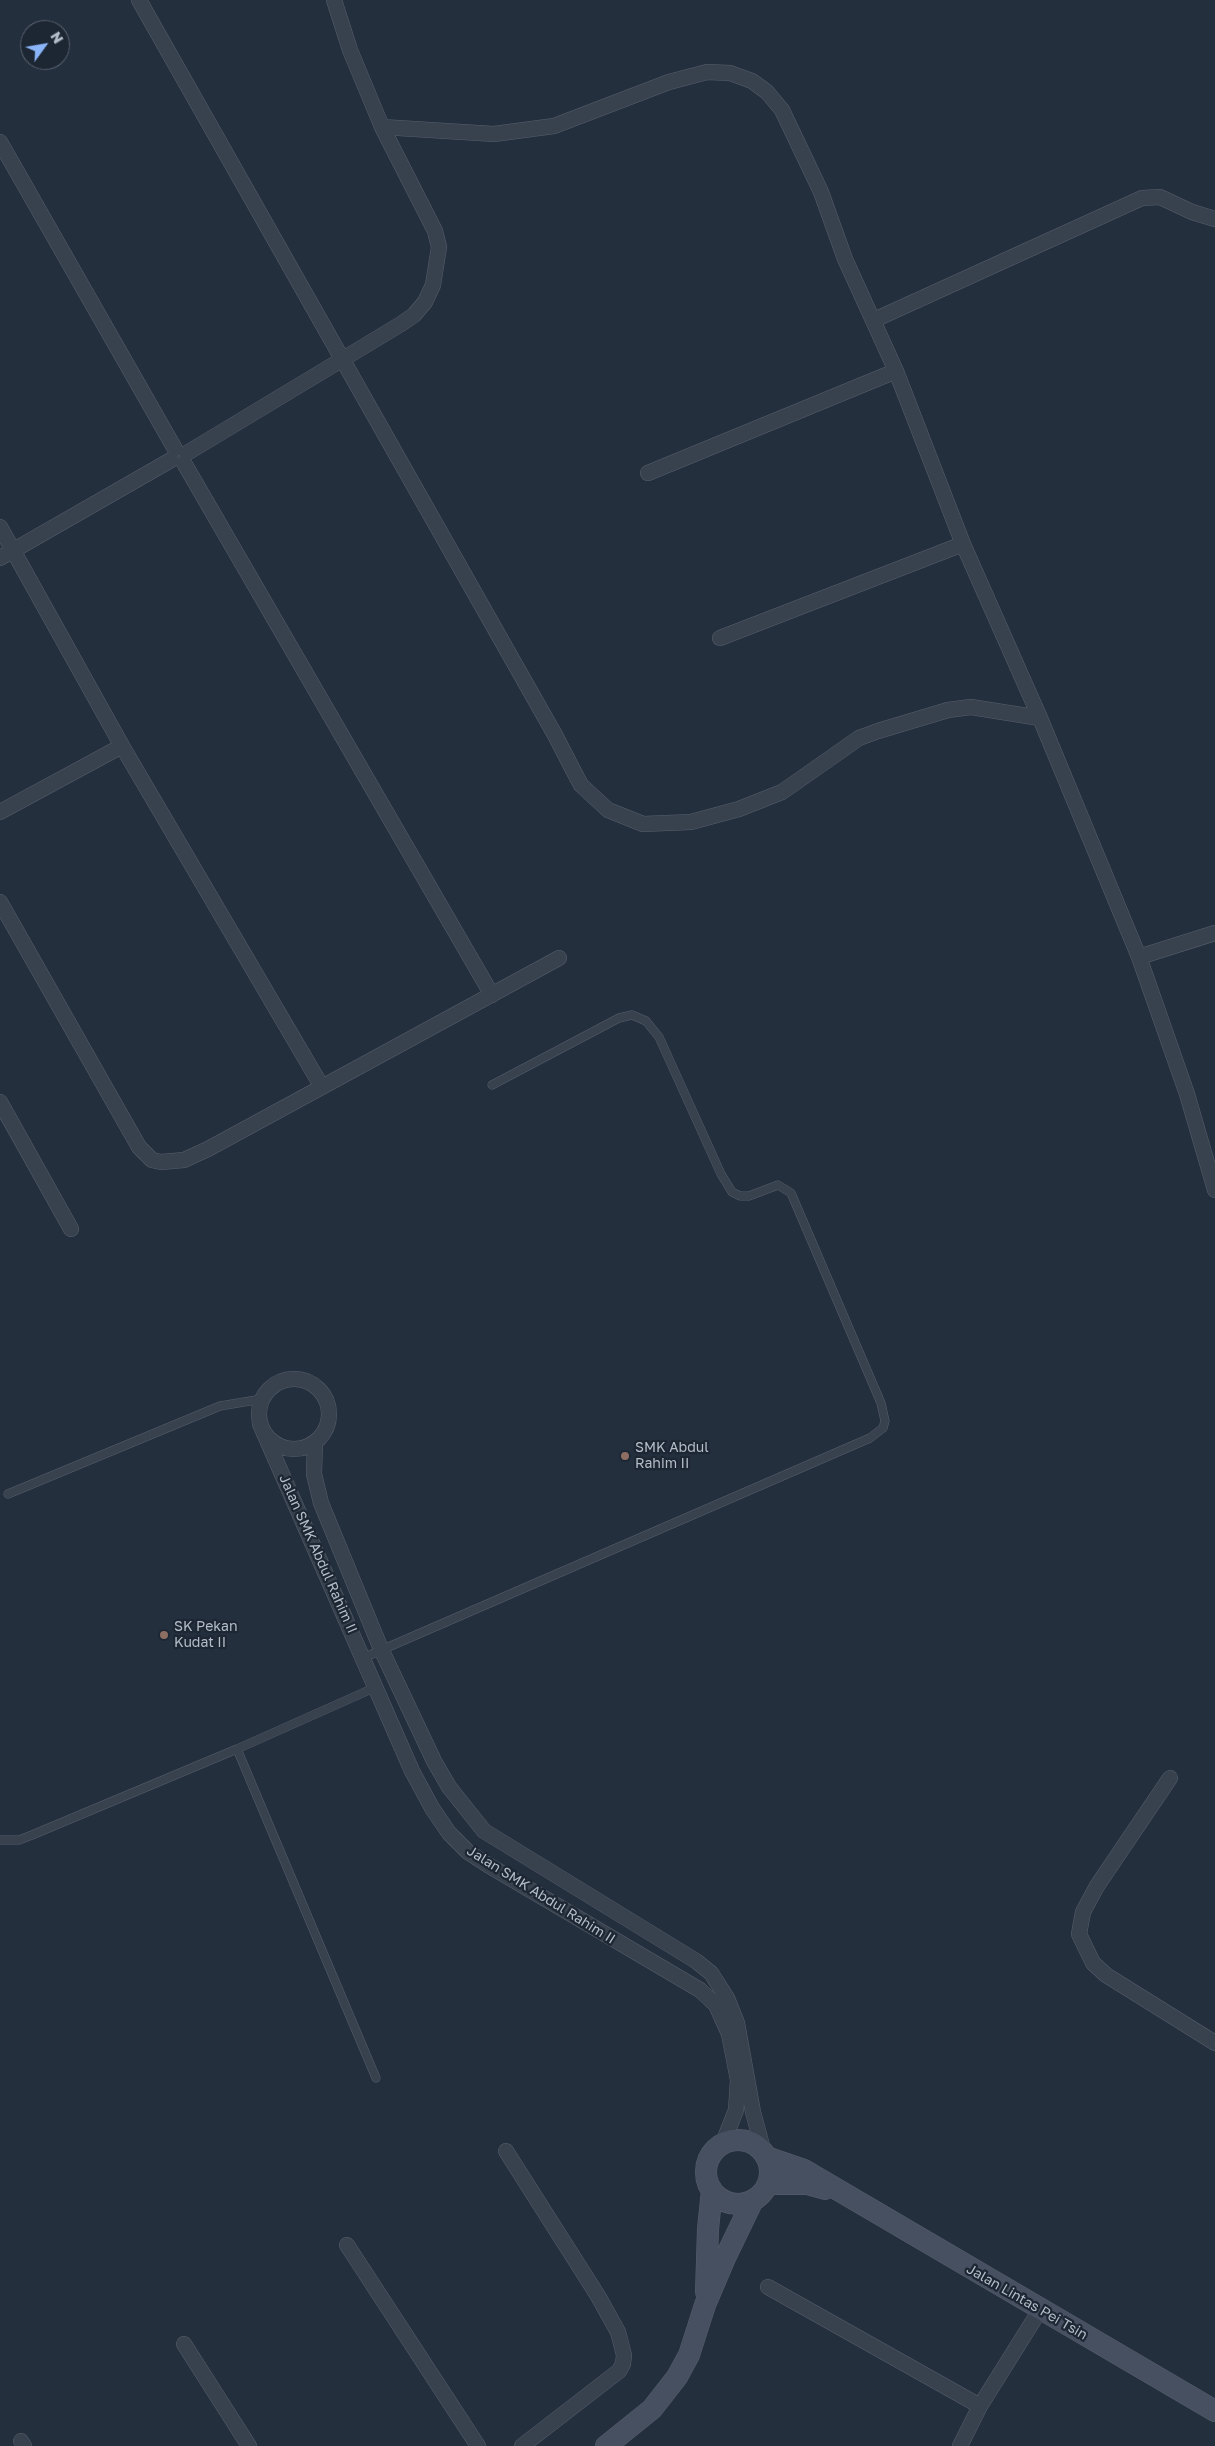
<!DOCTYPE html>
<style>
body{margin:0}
#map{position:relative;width:1215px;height:2446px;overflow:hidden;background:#242f3e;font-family:"Golos Text",sans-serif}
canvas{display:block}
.north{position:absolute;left:20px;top:20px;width:50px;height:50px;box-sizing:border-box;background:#1d2633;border:1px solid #59626f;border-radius:50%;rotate:58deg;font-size:14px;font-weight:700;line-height:20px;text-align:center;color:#b4bcc9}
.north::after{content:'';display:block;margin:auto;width:18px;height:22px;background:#8ab4f8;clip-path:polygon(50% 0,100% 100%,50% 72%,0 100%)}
</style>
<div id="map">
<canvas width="1215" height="2446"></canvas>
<div class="north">N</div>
</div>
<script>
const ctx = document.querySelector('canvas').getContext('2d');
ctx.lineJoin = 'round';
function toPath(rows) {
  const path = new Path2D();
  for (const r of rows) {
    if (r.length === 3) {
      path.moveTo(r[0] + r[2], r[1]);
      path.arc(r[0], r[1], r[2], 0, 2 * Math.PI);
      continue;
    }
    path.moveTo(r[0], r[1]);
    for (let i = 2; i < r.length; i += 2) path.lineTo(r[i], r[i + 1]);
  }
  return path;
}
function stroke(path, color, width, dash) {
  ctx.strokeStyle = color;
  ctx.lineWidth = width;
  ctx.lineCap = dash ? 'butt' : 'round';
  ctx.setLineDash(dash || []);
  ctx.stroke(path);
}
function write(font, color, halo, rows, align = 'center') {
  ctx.font = font + ' "Golos Text",sans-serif';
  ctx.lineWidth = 4.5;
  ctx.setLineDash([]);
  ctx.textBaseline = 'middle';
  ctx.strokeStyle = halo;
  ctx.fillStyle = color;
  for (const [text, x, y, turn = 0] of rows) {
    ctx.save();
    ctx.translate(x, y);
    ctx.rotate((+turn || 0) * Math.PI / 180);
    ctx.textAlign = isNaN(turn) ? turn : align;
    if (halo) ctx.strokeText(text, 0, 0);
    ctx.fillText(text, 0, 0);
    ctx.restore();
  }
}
const lane = toPath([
 [8,1494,220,1406,262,1399],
 [363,1658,870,1438,883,1428,885,1421,881,1403,791,1193,778,1185,749,1196,740,1196,732,1192,721,1174,659,1037,646,1021,632,1015,619,1018,492,1085],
 [237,1749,376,2078],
 [0,1840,19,1840,32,1835,237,1749,376,1687]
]);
const street = toPath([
 [139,0,555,735,572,768,581,785,608,810,643,824,691,822,739,809,782,792,859,738,878,731,948,710,971,707,1040,718],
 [382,127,494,134,554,126,669,82,707,72,730,73,752,81,767,92,782,110,821,192,845,259,896,371,963,544,1040,718,1139,957,1187,1094,1215,1190],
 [0,142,175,449],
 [874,320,1142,198,1160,197,1192,212,1215,219],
 [187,453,401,324,414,315,425,302,433,285,439,247,435,231,382,127,350,50,334,0],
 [184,463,492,995],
 [648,473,896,371],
 [0,527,122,746,322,1087],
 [0,558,171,460],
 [720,638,963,544],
 [0,812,122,746],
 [0,902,139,1147,152,1160,161,1162,184,1160,208,1149,559,958],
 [1139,957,1215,933],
 [0,1102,71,1229],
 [294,1414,35],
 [260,1424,412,1771,432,1808,449,1833,468,1852,488,1865,700,1990,716,2005,729,2034,738,2080,736,2110,723,2143],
 [315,1442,314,1474,321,1503,381,1649,434,1761,449,1787,484,1831,696,1961,711,1973,727,1998,737,2023,753,2112,764,2153],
 [1170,1778,1097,1886,1083,1912,1079,1934,1093,1963,1106,1975,1215,2043],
 [506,2151,598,2296,618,2332,624,2355,623,2364,619,2371,522,2446],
 [347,2245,478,2446],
 [768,2287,980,2406],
 [184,2344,249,2446],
 [21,2441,24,2446],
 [960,2446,980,2406,1040,2310]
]);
const secondary = toPath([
 [738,2172,32],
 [766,2157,804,2170,1215,2411],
 [768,2184,807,2184,825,2189],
 [706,2292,708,2229,712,2190],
 [606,2446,652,2409,677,2377,689,2355,705,2305,725,2258,753,2200]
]);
stroke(lane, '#565f6c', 9);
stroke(street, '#565f6c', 16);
stroke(secondary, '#565f6c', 22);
stroke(lane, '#38414e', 8);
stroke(street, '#38414e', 15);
stroke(secondary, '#465061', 21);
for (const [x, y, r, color] of [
 [625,1456,5,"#8d6e63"],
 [164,1635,5,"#8d6e63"]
]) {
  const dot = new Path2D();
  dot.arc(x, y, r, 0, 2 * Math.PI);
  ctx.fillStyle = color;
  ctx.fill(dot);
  stroke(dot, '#1d2633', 2);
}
write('14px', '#b4bcc9', '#1d2633', [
 ["SMK Abdul",635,1448],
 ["Rahim II",635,1464],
 ["SK Pekan",174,1627],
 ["Kudat II",174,1643]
], 'left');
write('14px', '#b4bcc9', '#1d2633', [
 ["Jalan SMK Abdul Rahim II",318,1554,66],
 ["Jalan SMK Abdul Rahim II",541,1895,32],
 ["Jalan Lintas Pei Tsin",1027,2302,30]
]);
</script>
